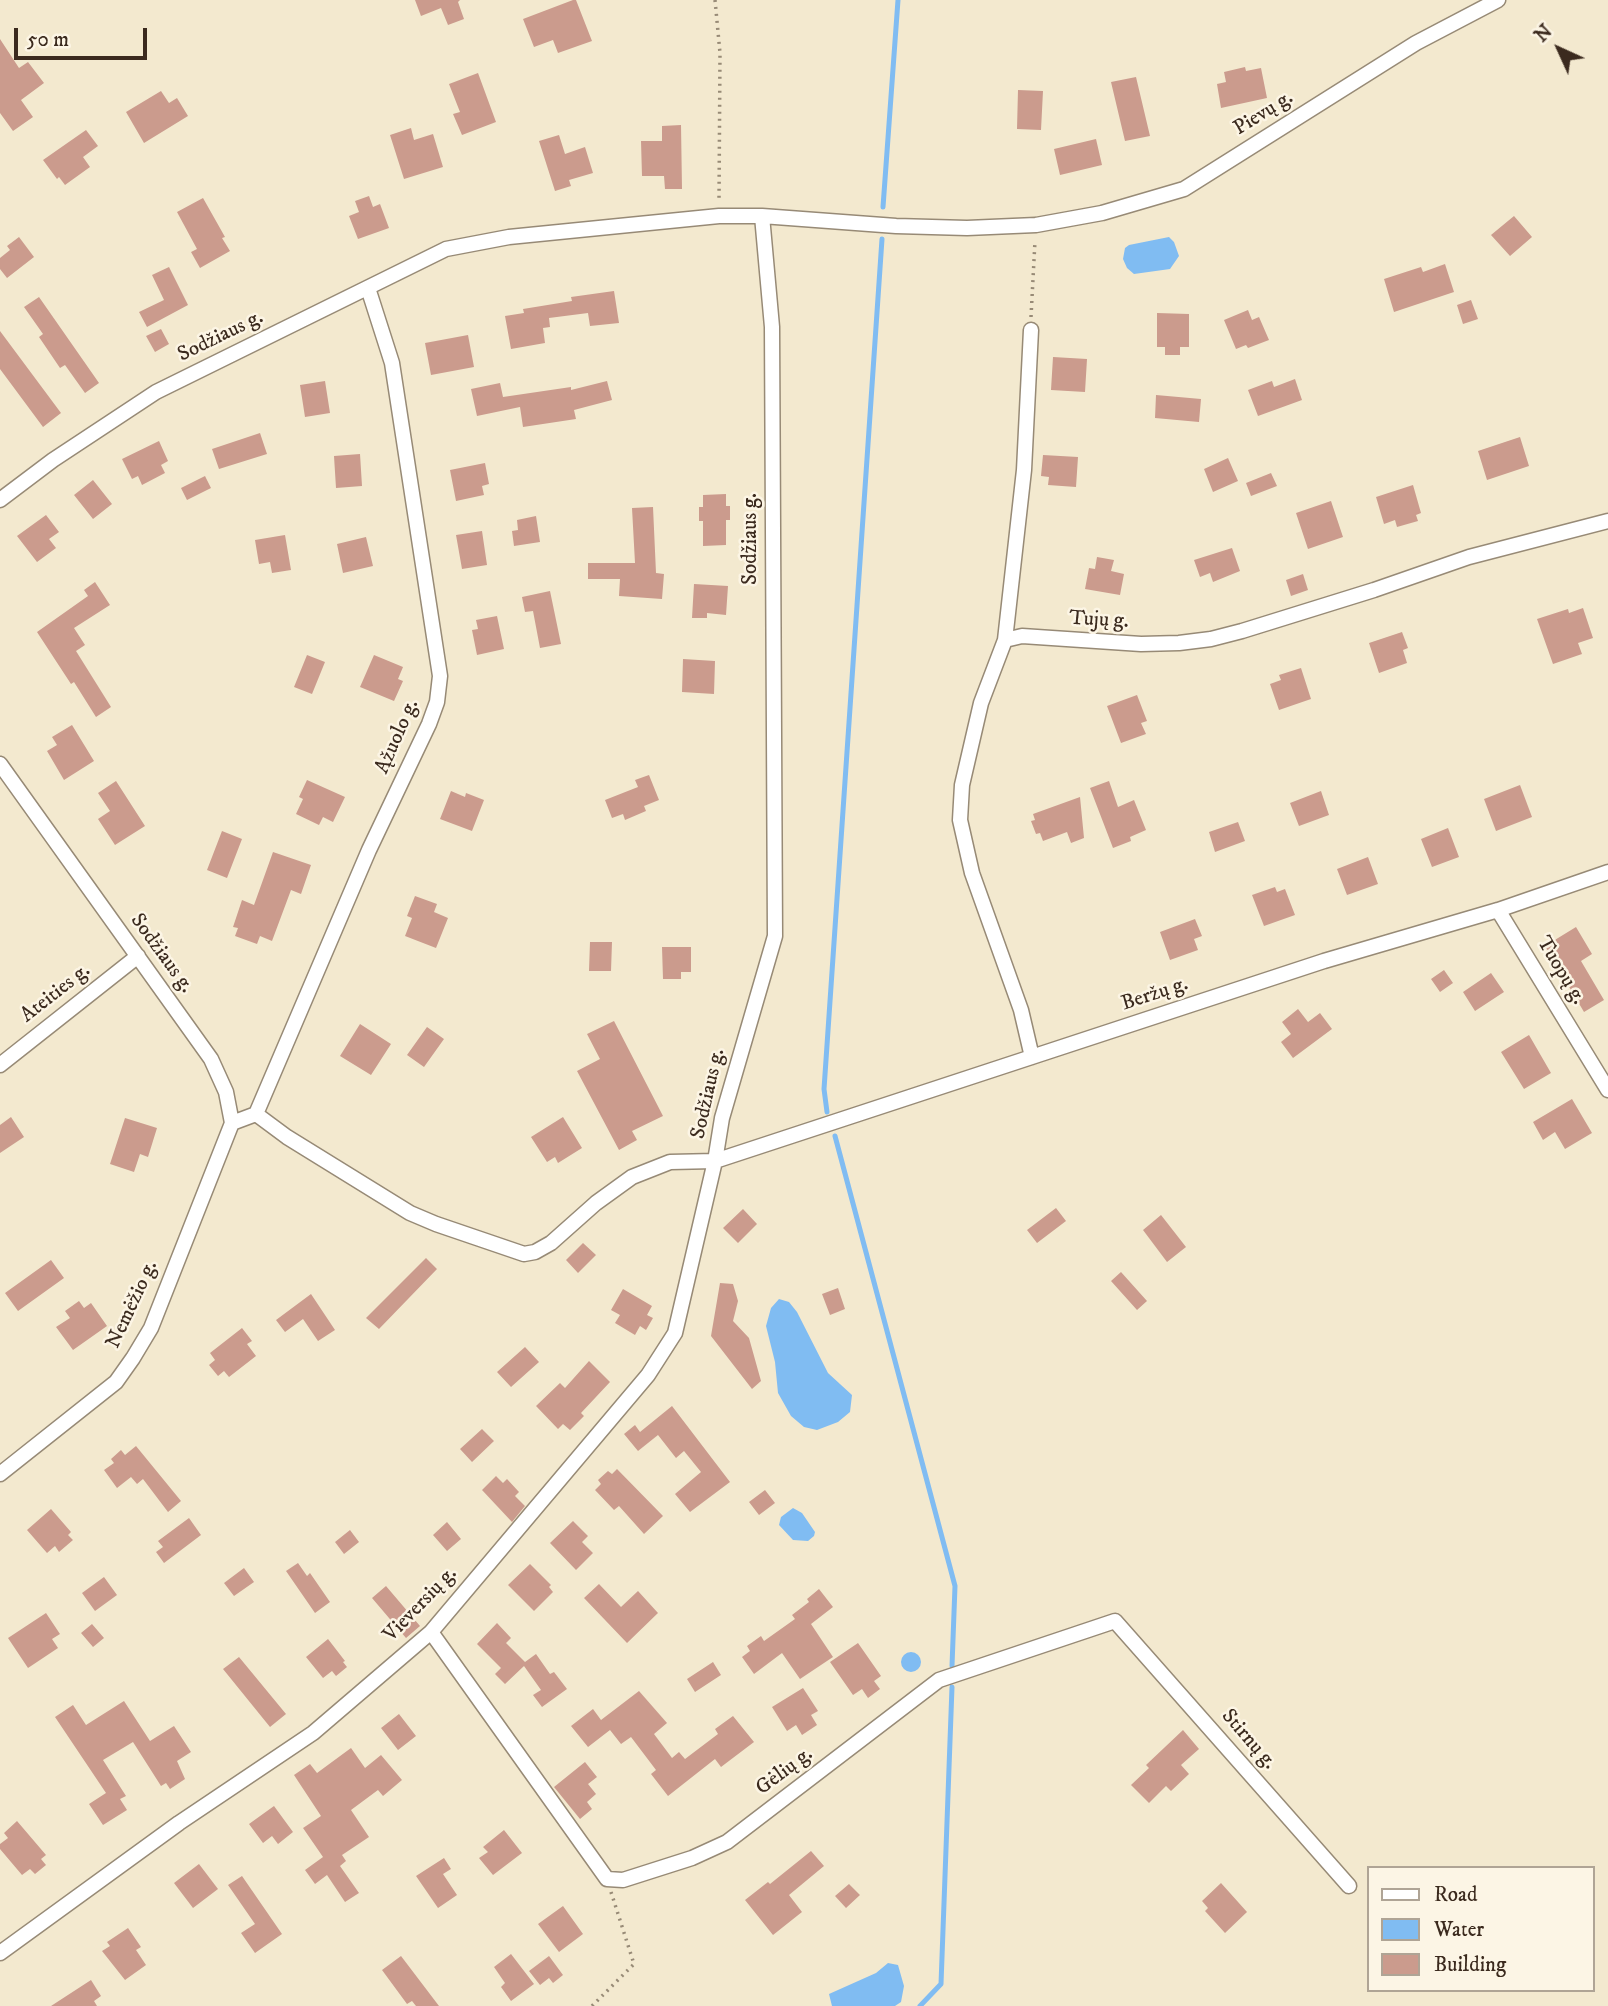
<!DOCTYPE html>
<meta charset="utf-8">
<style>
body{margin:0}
#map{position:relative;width:1608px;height:2006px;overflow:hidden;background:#f3e9cf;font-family:"IM FELL DW Pica",serif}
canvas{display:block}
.legend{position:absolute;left:1367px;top:1866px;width:228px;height:126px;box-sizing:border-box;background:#fcf5e5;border:2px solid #afa495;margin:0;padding:9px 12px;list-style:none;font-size:21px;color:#3b2a1e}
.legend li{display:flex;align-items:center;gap:14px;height:35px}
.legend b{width:35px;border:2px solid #afa495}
.north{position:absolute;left:1524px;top:14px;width:70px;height:70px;-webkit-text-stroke:5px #fcf5e5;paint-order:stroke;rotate:315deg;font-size:19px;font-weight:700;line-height:28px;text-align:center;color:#3b2a1e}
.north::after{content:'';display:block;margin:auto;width:24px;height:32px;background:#3b2a1e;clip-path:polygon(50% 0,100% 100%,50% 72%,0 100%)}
.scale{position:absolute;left:14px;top:28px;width:133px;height:32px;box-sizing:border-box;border:4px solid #3b2a1e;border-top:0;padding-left:9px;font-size:21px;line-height:24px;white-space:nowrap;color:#3b2a1e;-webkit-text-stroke:5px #fcf5e5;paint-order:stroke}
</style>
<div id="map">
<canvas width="1608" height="2006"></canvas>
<ul class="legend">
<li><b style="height:9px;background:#fff"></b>Road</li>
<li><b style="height:19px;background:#80bcf2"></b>Water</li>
<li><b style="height:19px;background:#cb9b8d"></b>Building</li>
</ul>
<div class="north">N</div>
<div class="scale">50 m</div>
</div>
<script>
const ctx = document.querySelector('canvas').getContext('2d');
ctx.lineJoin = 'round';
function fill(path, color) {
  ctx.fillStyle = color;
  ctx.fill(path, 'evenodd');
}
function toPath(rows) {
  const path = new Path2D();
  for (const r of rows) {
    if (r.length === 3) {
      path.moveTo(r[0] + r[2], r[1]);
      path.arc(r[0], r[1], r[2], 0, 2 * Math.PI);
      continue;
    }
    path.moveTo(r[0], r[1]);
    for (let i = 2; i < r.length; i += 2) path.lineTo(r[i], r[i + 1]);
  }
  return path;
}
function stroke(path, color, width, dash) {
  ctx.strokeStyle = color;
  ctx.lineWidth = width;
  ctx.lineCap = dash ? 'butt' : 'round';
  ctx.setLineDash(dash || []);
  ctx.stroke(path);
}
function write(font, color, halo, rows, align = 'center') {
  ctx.font = font + ' "IM FELL DW Pica",serif';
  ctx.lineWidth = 5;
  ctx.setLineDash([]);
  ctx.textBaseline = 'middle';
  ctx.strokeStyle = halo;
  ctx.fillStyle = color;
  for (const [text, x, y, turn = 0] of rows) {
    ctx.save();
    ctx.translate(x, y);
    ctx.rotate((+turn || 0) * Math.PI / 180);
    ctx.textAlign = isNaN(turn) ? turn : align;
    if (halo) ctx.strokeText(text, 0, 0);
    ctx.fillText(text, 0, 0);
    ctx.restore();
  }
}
fill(toPath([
 [1169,237,1174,242,1179,256,1170,269,1134,274,1127,268,1123,259,1125,248,1129,245],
 [779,1299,789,1302,797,1312,828,1373,852,1395,850,1412,838,1422,817,1430,804,1427,791,1416,778,1393,775,1362,766,1326,771,1308],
 [793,1508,802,1513,815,1532,814,1536,808,1541,793,1540,779,1525,781,1517],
 [911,1662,10],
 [888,1963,898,1965,904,1986,901,2002,895,2006,832,2006,829,1994,876,1973]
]), '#80bcf2');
stroke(toPath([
 [883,207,898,0],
 [827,1112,824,1089,882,239],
 [835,1136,955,1586,952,1666],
 [920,2006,941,1984,952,1687]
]), '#80bcf2', 5);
fill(toPath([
 [415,0,460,0,458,2,464,19,448,25,441,8,421,16],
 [573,0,576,0,592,41,558,53,553,40,534,47,523,19],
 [0,39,19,68,28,62,44,83,21,100,33,117,13,131,0,113],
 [1245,67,1246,71,1261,68,1267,98,1221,108,1217,84,1226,82,1224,72],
 [478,73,496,122,462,135,453,114,460,112,449,84],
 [1136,77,1150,136,1125,141,1111,82],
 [1018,90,1043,91,1041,130,1017,129],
 [161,91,169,103,177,98,188,116,144,143,126,112],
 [681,125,682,189,665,189,664,176,642,176,641,141,662,141,662,126],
 [411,128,414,140,433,134,443,167,404,179,390,135],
 [86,130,98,146,83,157,90,167,65,185,59,177,57,179,43,160],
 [559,135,565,154,585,147,593,173,569,180,571,186,555,191,539,141],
 [1096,139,1102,165,1060,175,1054,149],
 [369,196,373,207,380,204,389,228,358,239,349,216,359,212,355,201],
 [203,198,225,237,222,238,230,251,200,268,191,252,197,249,177,212],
 [1514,216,1532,237,1510,256,1491,235],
 [19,237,34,257,7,278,0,269,0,258,10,250,7,246],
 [1445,264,1454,292,1394,312,1384,279,1421,267,1423,272],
 [169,267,188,305,147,327,139,312,164,300,152,275],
 [614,291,619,323,590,326,588,313,549,318,550,327,543,328,545,343,511,349,505,316,524,313,523,309,572,301,571,297],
 [39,297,99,383,85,393,65,365,60,368,39,337,43,334,24,307],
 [1471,300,1478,319,1463,324,1457,305],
 [1248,310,1252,320,1259,317,1269,340,1248,348,1246,345,1236,349,1224,320],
 [1157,313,1189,314,1189,347,1180,347,1180,355,1165,355,1165,347,1157,347],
 [161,329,169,344,155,352,146,336],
 [0,331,61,413,43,427,0,369],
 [468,335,474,367,431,375,425,343],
 [1053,357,1087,359,1085,392,1051,390],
 [1295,379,1302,400,1258,416,1248,390,1272,381,1274,387],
 [325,381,330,413,305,417,300,385],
 [607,381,612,400,574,410,576,419,523,427,520,407,477,416,471,389,500,383,503,397,571,387,571,390],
 [1156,395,1201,399,1199,422,1155,418],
 [260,433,267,454,219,469,212,449],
 [1520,437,1529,466,1487,480,1478,451],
 [159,441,168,461,161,465,165,473,142,485,138,476,132,479,122,459],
 [360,454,362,486,336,488,334,456],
 [1043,455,1078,457,1076,487,1048,485,1049,477,1041,476],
 [1228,458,1238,481,1213,492,1204,469],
 [485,463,489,484,482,486,484,495,456,501,450,470],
 [1271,473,1277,486,1251,496,1246,483],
 [205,476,211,488,187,500,181,488],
 [93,480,112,504,93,519,74,495],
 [1413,485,1421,513,1416,515,1418,521,1397,527,1395,520,1384,524,1376,497],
 [726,494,726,506,730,506,730,520,726,520,726,545,703,546,703,521,699,521,699,507,703,507,703,495],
 [1331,501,1343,537,1308,549,1296,513],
 [653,507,656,573,664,574,662,599,619,596,620,579,588,579,588,563,635,563,632,508],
 [46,515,59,532,49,539,56,548,37,562,17,536],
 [536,516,540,542,514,546,512,531,518,530,517,520],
 [482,531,487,565,462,569,456,535],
 [285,535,291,570,272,573,270,562,259,564,255,540],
 [366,537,373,566,343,573,337,544],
 [1232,548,1240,571,1213,582,1210,573,1200,577,1194,560],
 [1097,557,1114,560,1111,571,1124,574,1120,595,1085,589,1089,568,1095,569],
 [1303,574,1308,590,1291,596,1286,580],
 [95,582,110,605,74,628,85,645,76,651,111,707,96,717,74,682,71,684,37,632,88,596,84,590],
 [694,584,728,586,726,615,707,613,707,618,692,618],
 [550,591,561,644,540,648,533,611,525,612,522,597],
 [1583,608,1593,638,1578,643,1582,654,1553,664,1537,619,1568,609,1569,613],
 [497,616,504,649,477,655,472,630,478,629,476,620],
 [1402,632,1408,648,1403,650,1407,663,1379,673,1369,643],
 [307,655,325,662,312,694,294,687],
 [374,655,403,667,398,679,403,681,394,701,360,687],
 [683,659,715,661,714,694,682,692],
 [1301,668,1311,699,1279,710,1270,684,1281,680,1279,675],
 [1137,695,1147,721,1141,723,1146,734,1121,743,1107,706],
 [72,725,94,761,64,780,47,751,57,745,52,737],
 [649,775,659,800,644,806,646,811,625,820,623,814,612,818,605,800,638,787,635,780],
 [307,780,345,797,333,822,323,817,319,825,296,814,303,799,299,797],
 [116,781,145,826,115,845,98,819,110,811,98,793],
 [1109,781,1118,807,1134,800,1146,830,1130,837,1131,841,1113,848,1090,788],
 [1520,785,1532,817,1496,831,1484,799],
 [451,791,465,797,466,793,484,800,472,831,440,819],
 [1321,791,1329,815,1299,826,1290,803],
 [1080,797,1084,838,1071,843,1067,832,1043,841,1040,833,1036,834,1031,821,1035,820,1033,814],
 [1238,822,1245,841,1215,852,1209,832],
 [1448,828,1459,857,1432,867,1421,839],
 [222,831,242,839,227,878,207,870],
 [273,852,311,865,301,894,291,890,272,941,260,936,257,944,235,936,238,928,233,927,242,900,254,905],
 [1368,857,1378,884,1347,895,1337,869],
 [1275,887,1277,892,1285,889,1295,915,1264,926,1252,895],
 [415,896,437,904,434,912,448,918,436,948,405,936,412,918,407,916],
 [1195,919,1202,936,1194,939,1198,950,1170,960,1160,932],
 [1576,927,1592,954,1581,961,1604,1000,1584,1012,1545,946],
 [590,942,612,942,611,971,589,971],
 [662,947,691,947,691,972,681,972,681,979,663,979],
 [1444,970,1453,983,1440,992,1431,979],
 [1491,973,1504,992,1475,1011,1463,992],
 [1298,1009,1308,1022,1320,1013,1332,1029,1293,1058,1281,1042,1291,1034,1282,1022],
 [614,1021,663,1116,632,1131,637,1140,619,1150,577,1071,600,1059,587,1034],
 [360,1024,391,1044,371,1075,340,1056],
 [427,1027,444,1039,424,1067,407,1055],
 [1529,1035,1551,1073,1524,1089,1501,1052],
 [1572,1099,1592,1133,1565,1149,1555,1132,1543,1140,1533,1122],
 [11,1117,24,1137,0,1153,0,1125],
 [563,1117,582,1148,558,1163,555,1157,547,1162,531,1137],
 [125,1118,157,1128,148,1157,140,1154,134,1172,110,1164],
 [1056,1208,1066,1221,1037,1243,1027,1230],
 [743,1209,757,1224,738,1243,723,1228],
 [1161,1215,1186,1247,1167,1262,1143,1230],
 [583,1243,596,1255,578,1273,566,1260],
 [426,1258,437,1269,379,1329,366,1318],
 [51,1260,64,1278,18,1311,5,1293],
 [1121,1272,1147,1301,1137,1310,1111,1281],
 [720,1283,733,1284,738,1301,733,1321,749,1338,761,1381,752,1389,711,1336],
 [838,1288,845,1309,830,1315,822,1294],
 [623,1289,652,1306,647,1315,653,1318,646,1330,640,1326,635,1335,615,1323,620,1315,611,1310],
 [311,1294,335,1330,318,1341,303,1319,285,1332,276,1320],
 [79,1301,84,1308,91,1303,107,1326,73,1350,56,1327,70,1318,65,1311],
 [242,1328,252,1341,247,1344,256,1356,229,1377,224,1371,218,1376,209,1365,215,1360,210,1353],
 [525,1347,539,1362,511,1387,497,1372],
 [589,1361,610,1382,581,1413,584,1416,570,1430,563,1424,558,1429,536,1406,560,1383,565,1388],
 [672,1406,730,1482,690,1512,675,1494,701,1472,684,1451,676,1458,658,1435,638,1451,624,1434,635,1425,640,1432],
 [482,1429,494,1441,472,1462,460,1449],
 [136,1446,181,1501,168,1512,143,1479,137,1484,131,1477,117,1488,104,1470,114,1463,111,1459,121,1450,125,1455],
 [617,1469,663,1516,644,1534,619,1506,614,1510,595,1490,601,1484,598,1480,608,1471,612,1474],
 [496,1476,503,1483,507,1479,519,1492,515,1496,525,1506,512,1522,482,1490],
 [765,1490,775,1503,759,1515,749,1502],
 [51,1509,71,1532,68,1535,73,1540,59,1552,55,1546,47,1553,27,1530],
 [189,1518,201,1535,164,1563,156,1552,163,1547,158,1541],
 [573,1521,588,1536,582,1542,593,1553,576,1570,550,1543],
 [447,1522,461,1539,447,1551,433,1535],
 [350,1530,359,1542,344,1554,335,1542],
 [298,1563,307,1576,310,1573,330,1602,315,1613,286,1571],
 [530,1564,551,1585,549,1587,553,1592,534,1611,508,1585],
 [244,1568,254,1582,234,1596,224,1583],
 [104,1577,117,1595,95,1611,82,1593],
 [599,1584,621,1607,638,1591,658,1613,627,1643,584,1598],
 [386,1586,420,1626,406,1638,372,1598],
 [819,1589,833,1607,811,1624,833,1657,800,1679,782,1653,754,1674,742,1657,750,1651,747,1646,761,1636,764,1641,795,1619,792,1615,809,1602,807,1599],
 [46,1613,60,1634,52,1639,58,1648,28,1668,8,1638],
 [497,1623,511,1638,506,1643,525,1662,536,1654,550,1674,554,1672,567,1689,542,1707,533,1695,541,1690,524,1666,505,1684,495,1674,501,1668,477,1644],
 [92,1624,104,1638,93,1647,81,1633],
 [328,1639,345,1661,343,1662,347,1667,336,1676,332,1671,323,1678,306,1657],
 [858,1643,881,1676,874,1681,880,1689,868,1698,862,1689,853,1695,830,1662],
 [239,1657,286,1714,270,1727,223,1669],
 [713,1662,721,1675,695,1692,687,1679],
 [803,1688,818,1711,811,1715,817,1725,802,1735,796,1725,787,1731,772,1707],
 [639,1691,667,1723,654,1734,672,1758,679,1752,685,1759,718,1734,715,1729,733,1716,754,1742,721,1767,715,1759,668,1796,651,1774,656,1770,631,1737,621,1744,610,1730,588,1747,571,1726,593,1709,601,1720],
 [124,1701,150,1741,174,1726,191,1752,177,1761,185,1779,170,1789,166,1783,161,1786,133,1742,103,1760,126,1796,120,1799,127,1810,103,1825,89,1804,106,1793,55,1717,73,1705,86,1725],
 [399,1714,416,1736,398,1750,381,1728],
 [1183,1730,1199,1749,1181,1765,1189,1774,1171,1791,1166,1786,1149,1803,1131,1785,1149,1768,1146,1765],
 [351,1748,365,1768,381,1755,402,1780,383,1796,378,1790,351,1810,369,1837,342,1855,346,1861,340,1866,359,1893,345,1902,327,1875,315,1884,305,1870,323,1857,303,1828,321,1816,294,1775,310,1764,317,1773],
 [585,1762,597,1777,588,1784,596,1794,587,1802,592,1809,580,1819,554,1787],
 [274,1806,293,1832,278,1844,272,1836,263,1843,249,1824],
 [17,1821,46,1855,41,1859,46,1865,35,1874,30,1869,22,1875,0,1849,0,1844,8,1838,4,1833],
 [504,1830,522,1853,493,1875,479,1858,488,1852,483,1847],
 [811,1851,824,1866,789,1895,802,1912,773,1935,745,1900,768,1882,770,1884],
 [444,1858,451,1869,443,1874,457,1895,438,1908,416,1876],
 [199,1864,218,1889,193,1908,174,1883],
 [242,1876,282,1934,255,1953,241,1933,255,1924,228,1885],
 [1221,1883,1247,1912,1225,1933,1205,1911,1208,1908,1202,1901],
 [849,1884,860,1895,846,1908,835,1896],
 [563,1906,583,1934,559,1952,538,1924],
 [128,1928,141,1947,136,1950,146,1965,125,1980,102,1951,110,1946,107,1942],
 [511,1954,534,1984,511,2001,501,1987,505,1983,494,1967],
 [401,1956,439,2006,416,2006,412,2001,407,2004,382,1970],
 [549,1956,563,1975,553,1983,549,1978,540,1985,529,1971],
 [91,1980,101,1996,94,2001,97,2006,51,2006]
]), '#cb9b8d');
const street = toPath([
 [0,500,53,460,156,392,446,249,509,237,719,216,762,216,896,226,967,228,1036,225,1102,213,1184,189,1416,43,1498,0],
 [1005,640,1024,470,1031,330],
 [0,764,211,1059,226,1092,232,1123,151,1328,133,1358,116,1382,0,1474],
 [1498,910,1608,1090],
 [1032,1057,1021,1010,972,873,960,820,962,785,981,703,1005,640,1022,636,1141,644,1179,643,1211,639,1242,631,1374,590,1469,557,1608,521],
 [0,1065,138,956],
 [256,1114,287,1137,410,1213,436,1224,524,1254,535,1252,551,1243,596,1203,632,1177,670,1162,715,1161,1324,961,1498,910,1608,872],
 [232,1123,256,1114,369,850,429,724,437,702,440,676,392,363,368,288],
 [431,1632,607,1879,623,1880,692,1858,727,1842,939,1680,1115,1621,1349,1886],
 [0,1953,179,1823,313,1733,431,1632,648,1375,675,1333,715,1161,722,1118,775,936,772,327,762,216]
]);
stroke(street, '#978a76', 17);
stroke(toPath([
 [715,0,720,53,719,200],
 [1031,317,1035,241],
 [592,2006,634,1964,611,1892]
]), '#978a76', 3.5, [2, 5]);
stroke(street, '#fff', 14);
write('21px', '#3b2a1e', '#fcf5e5', [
 ["Pievų g.",1264,114,-32],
 ["Sodžiaus g.",221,337,-26],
 ["Sodžiaus g.",752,539,-90],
 ["Tujų g.",1099,621,3],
 ["Ąžuolo g.",398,737,-66],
 ["Sodžiaus g.",161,954,54],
 ["Tuopų g.",1560,971,59],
 ["Ateities g.",56,994,-38],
 ["Beržų g.",1155,995,-18],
 ["Sodžiaus g.",709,1094,-77],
 ["Nemėžio g.",133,1305,-65],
 ["Vieversių g.",421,1605,-46],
 ["Stirnų g.",1248,1740,49],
 ["Gėlių g.",785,1772,-37]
]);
</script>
